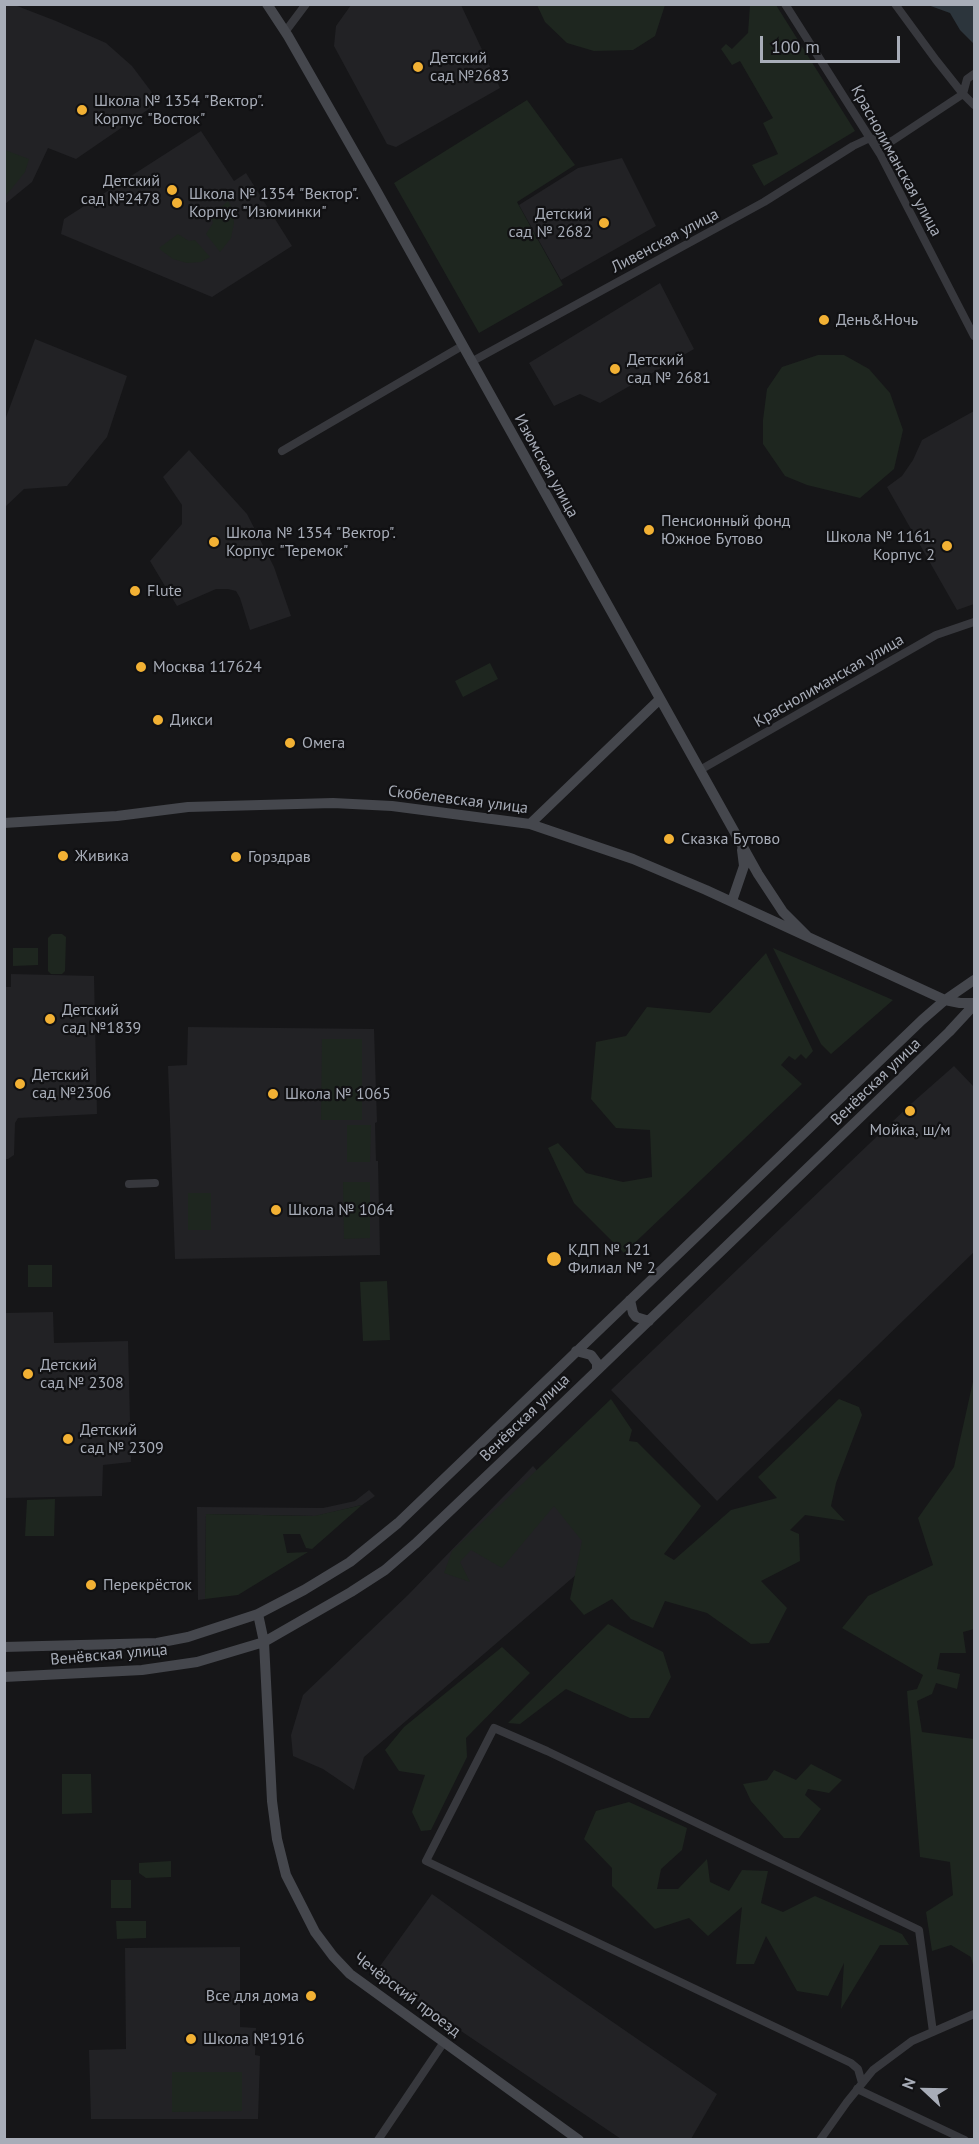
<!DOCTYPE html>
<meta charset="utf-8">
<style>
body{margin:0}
#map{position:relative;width:979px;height:2144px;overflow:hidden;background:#161618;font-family:"PT Sans",sans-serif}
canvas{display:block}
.frame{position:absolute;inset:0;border:6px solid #a8adb8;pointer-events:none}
.north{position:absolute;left:895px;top:2060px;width:60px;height:60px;-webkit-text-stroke:4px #111113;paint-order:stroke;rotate:292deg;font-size:16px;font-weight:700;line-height:24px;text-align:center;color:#a8adb8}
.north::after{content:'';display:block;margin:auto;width:21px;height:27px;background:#a8adb8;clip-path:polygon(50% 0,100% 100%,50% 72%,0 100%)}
.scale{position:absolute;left:760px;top:36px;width:140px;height:27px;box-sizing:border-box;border:3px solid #a8adb8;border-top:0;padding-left:8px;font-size:18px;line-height:21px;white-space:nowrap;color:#a8adb8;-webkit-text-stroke:4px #111113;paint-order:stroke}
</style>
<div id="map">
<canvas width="979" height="2144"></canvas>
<div class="frame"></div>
<div class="north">N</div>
<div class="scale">100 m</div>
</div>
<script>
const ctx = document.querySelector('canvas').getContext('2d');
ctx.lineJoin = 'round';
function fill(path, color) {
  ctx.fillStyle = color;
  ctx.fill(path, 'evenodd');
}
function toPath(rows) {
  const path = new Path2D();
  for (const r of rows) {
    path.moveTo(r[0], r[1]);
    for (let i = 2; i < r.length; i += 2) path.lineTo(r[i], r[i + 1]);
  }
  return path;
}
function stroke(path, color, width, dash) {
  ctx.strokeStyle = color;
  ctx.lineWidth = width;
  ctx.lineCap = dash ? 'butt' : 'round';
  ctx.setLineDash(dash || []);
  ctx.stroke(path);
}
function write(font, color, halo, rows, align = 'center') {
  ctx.font = font + ' "PT Sans",sans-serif';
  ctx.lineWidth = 4.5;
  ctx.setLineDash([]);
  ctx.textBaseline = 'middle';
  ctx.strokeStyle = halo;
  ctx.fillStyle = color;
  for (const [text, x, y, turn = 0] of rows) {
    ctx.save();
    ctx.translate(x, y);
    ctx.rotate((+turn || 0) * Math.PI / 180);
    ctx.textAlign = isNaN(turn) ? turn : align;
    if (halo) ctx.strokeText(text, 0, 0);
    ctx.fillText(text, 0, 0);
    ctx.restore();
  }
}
fill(toPath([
 [12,4,56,21,106,43,132,66,159,102,76,159,48,148,32,182,5,204,4,5],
 [351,5,461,5,500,88,396,147,387,144,334,46,336,26],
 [201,131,234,181,246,173,292,246,212,297,61,234,64,219],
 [622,158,656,226,561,280,519,205,578,168],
 [660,283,694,349,600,403,580,394,554,406,529,363],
 [35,339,127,376,107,437,67,486,24,489,5,507,5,420],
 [974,411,974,604,957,610,887,487,902,476,913,460,922,440],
 [189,450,247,514,274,567,291,616,250,630,240,598,236,591,228,589,216,589,177,606,150,561,182,524,182,505,163,477],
 [11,974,94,976,97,1114,18,1118,15,1123,14,1155,8,1159,4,1159,4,987,11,987],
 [188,1027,374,1029,377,1122,375,1123,376,1161,378,1161,380,1255,175,1259,168,1066,187,1065],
 [954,1066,974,1087,974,1252,717,1501,611,1390,912,1103],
 [53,1312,54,1343,128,1341,131,1462,103,1465,102,1496,5,1498,5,1313],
 [533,1466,606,1549,364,1757,354,1790,323,1769,293,1756,291,1735,303,1695,408,1595],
 [369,1490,375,1496,362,1505,316,1516,206,1514,205,1599,198,1600,197,1507,323,1508,355,1501],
 [432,1894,536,1969,717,2094,691,2139,621,2139,375,1973],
 [240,1947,240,2027,256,2028,255,2055,260,2056,258,2119,91,2119,89,2050,126,2049,125,1948]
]), '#222225');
fill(toPath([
 [537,5,665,5,655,36,633,50,594,51,567,43,545,22],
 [750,5,776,5,855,131,764,186,752,165,778,154,763,123,773,118,740,61,732,65,721,49,726,44,732,49,748,33],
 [527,100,575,165,517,202,563,285,479,333,394,183],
 [5,150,29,159,25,172,5,197],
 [228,201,233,210,234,223,231,238,220,252,206,234,213,223,211,216],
 [178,234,189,241,195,240,210,257,201,262,187,263,173,259,162,251,159,248],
 [818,355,844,355,869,369,890,393,903,430,894,469,860,498,807,485,785,476,763,444,763,420,767,389,782,367],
 [490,663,498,679,463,697,455,681],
 [52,934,62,934,66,937,65,971,62,974,51,974,48,971,48,938],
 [13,948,38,948,38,965,13,966],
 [773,948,893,1000,831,1054,821,1044],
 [766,953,813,1051,806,1059,801,1054,795,1060,789,1056,781,1065,802,1084,624,1253,574,1203,548,1148,558,1143,586,1173,623,1182,652,1177,650,1130,616,1128,591,1099,596,1042,626,1036,647,1007,710,1013],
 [322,1039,362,1039,362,1120,321,1120],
 [347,1125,371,1125,370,1162,347,1162],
 [343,1182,370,1182,370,1238,344,1239],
 [188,1193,211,1193,211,1230,188,1230],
 [28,1265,52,1265,52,1287,28,1287],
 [387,1281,390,1340,363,1341,360,1282],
 [974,1377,974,1629,963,1632,966,1653,940,1653,937,1669,960,1674,957,1689,936,1683,932,1694,917,1701,922,1732,974,1739,974,1969,971,1957,951,1945,932,1951,926,1912,953,1895,950,1862,920,1857,907,1691,917,1689,923,1675,842,1628,868,1596,933,1565,918,1518,954,1467],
 [611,1399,632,1430,629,1441,637,1442,701,1506,664,1554,674,1560,731,1510,777,1498,758,1477,839,1399,859,1407,862,1415,836,1483,831,1506,845,1521,805,1515,790,1530,799,1534,800,1561,761,1581,787,1608,769,1643,751,1644,707,1613,665,1601,653,1628,631,1619,612,1599,584,1615,570,1599,582,1541,554,1506,502,1568,471,1550,460,1562,470,1582,444,1573,452,1551],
 [55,1499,54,1536,25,1536,27,1500],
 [362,1505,312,1549,306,1548,300,1534,283,1534,287,1553,308,1552,238,1595,205,1599,206,1514,314,1516],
 [608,1624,663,1652,671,1677,649,1718,630,1718,566,1689,520,1724,508,1723],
 [502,1647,530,1673,466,1738,467,1757,431,1830,421,1831,412,1812,425,1775,399,1771,385,1750,404,1727],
 [811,1764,842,1780,829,1793,808,1789,805,1795,821,1809,799,1838,784,1838,751,1801,743,1784,767,1780,774,1770,796,1780],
 [62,1774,91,1774,92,1813,62,1814],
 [629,1802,687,1828,682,1850,661,1869,657,1889,678,1889,707,1859,710,1882,729,1891,742,1870,768,1871,761,1903,783,1912,815,1896,902,1934,909,1945,880,1945,841,2009,844,1963,828,1996,797,1991,766,1936,754,1964,736,1964,742,1907,708,1936,689,1918,655,1929,612,1886,612,1868,584,1839,596,1811],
 [171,1861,171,1877,146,1878,139,1873,139,1863],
 [111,1880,131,1880,131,1908,111,1908],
 [116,1921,146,1921,146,1938,117,1939],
 [172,2072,242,2072,242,2111,172,2112]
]), '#1e261f');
fill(toPath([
 [928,5,974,5,974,44,960,30,950,13]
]), '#2c353c');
stroke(toPath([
 [785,4,880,154,974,336],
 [895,4,936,60,963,94,974,105],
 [285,32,306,4],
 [471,362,764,202,853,146,870,138,883,142,892,141,963,94,967,79,974,74],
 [282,451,462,346],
 [700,770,936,635,974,622],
 [129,1184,155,1183],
 [862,2083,858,2069,851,2063,426,1861,494,1728,547,1751,919,1930,933,2032],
 [857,2089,965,2140],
 [378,2140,444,2042],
 [820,2140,847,2102,873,2070,912,2041,974,2014]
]), '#37383d', 8);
stroke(toPath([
 [267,4,288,36,376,190,758,874,783,912,807,936],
 [4,823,117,816,188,807,333,803,392,806,530,824,633,859,706,890,945,1000,960,1003,974,1003],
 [530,824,660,699],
 [732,901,744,866,742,850],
 [630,1300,633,1313,636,1317,649,1321],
 [576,1351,591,1355,597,1363,597,1370],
 [258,1614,264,1642,272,1801,277,1839,286,1875,315,1932,333,1956,350,1974,579,2140],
 [4,1647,157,1643,188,1637,258,1614,304,1590,350,1562,398,1523,922,1020,945,1000,974,980],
 [4,1677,142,1670,197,1662,264,1642,351,1592,385,1570,415,1544,535,1430,949,1032,974,1005]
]), '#45474d', 10);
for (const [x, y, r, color] of [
 [418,67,6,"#f2b134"],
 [82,110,6,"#f2b134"],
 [172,190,6,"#f2b134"],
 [177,203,6,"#f2b134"],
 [604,223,6,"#f2b134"],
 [824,320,6,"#f2b134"],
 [615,369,6,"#f2b134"],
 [649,530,6,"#f2b134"],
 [214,542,6,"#f2b134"],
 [947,546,6,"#f2b134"],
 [135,591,6,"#f2b134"],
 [141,667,6,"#f2b134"],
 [158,720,6,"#f2b134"],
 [290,743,6,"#f2b134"],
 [669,839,6,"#f2b134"],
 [63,856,6,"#f2b134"],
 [236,857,6,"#f2b134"],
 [50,1019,6,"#f2b134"],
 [20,1084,6,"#f2b134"],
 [273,1094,6,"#f2b134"],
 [910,1111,6,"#f2b134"],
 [276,1210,6,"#f2b134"],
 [554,1259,8,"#f2b134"],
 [28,1374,6,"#f2b134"],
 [68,1439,6,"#f2b134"],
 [91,1585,6,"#f2b134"],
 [311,1996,6,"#f2b134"],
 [191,2039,6,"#f2b134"]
]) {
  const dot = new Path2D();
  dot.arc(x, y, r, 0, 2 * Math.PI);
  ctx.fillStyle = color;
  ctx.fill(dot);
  stroke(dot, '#111113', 2);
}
write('16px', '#a8adb8', '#111113', [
 ["Детский",430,58],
 ["сад №2683",430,76],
 ["Школа № 1354 \"Вектор\".",94,101],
 ["Корпус \"Восток\"",94,119],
 ["Детский",160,181,"right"],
 ["сад №2478",160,199,"right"],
 ["Школа № 1354 \"Вектор\".",189,194],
 ["Корпус \"Изюминки\"",189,212],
 ["Детский",592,214,"right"],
 ["сад № 2682",592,232,"right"],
 ["День&Ночь",836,320],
 ["Детский",627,360],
 ["сад № 2681",627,378],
 ["Пенсионный фонд",661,521],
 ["Южное Бутово",661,539],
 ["Школа № 1354 \"Вектор\".",226,533],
 ["Корпус \"Теремок\"",226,551],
 ["Школа № 1161.",935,537,"right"],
 ["Корпус 2",935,555,"right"],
 ["Flute",147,591],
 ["Москва 117624",153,667],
 ["Дикси",170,720],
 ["Омега",302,743],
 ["Сказка Бутово",681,839],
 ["Живика",75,856],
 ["Горздрав",248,857],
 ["Детский",62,1010],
 ["сад №1839",62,1028],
 ["Детский",32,1075],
 ["сад №2306",32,1093],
 ["Школа № 1065",285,1094],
 ["Мойка, ш/м",910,1130,"center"],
 ["Школа № 1064",288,1210],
 ["КДП № 121",568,1250],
 ["Филиал № 2",568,1268],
 ["Детский",40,1365],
 ["сад № 2308",40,1383],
 ["Детский",80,1430],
 ["сад № 2309",80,1448],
 ["Перекрёсток",103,1585],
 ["Все для дома",299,1996,"right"],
 ["Школа №1916",203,2039]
], 'left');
write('16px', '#a8adb8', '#111113', [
 ["Краснолиманская улица",896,161,61],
 ["Ливенская улица",665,241,-28],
 ["Изюмская улица",546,466,61],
 ["Краснолиманская улица",829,681,-30],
 ["Скобелевская улица",458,800,7],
 ["Венёвская улица",876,1082,-44],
 ["Венёвская улица",525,1418,-44],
 ["Венёвская улица",109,1655,-5],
 ["Чечёрский проезд",407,1995,37]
]);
</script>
